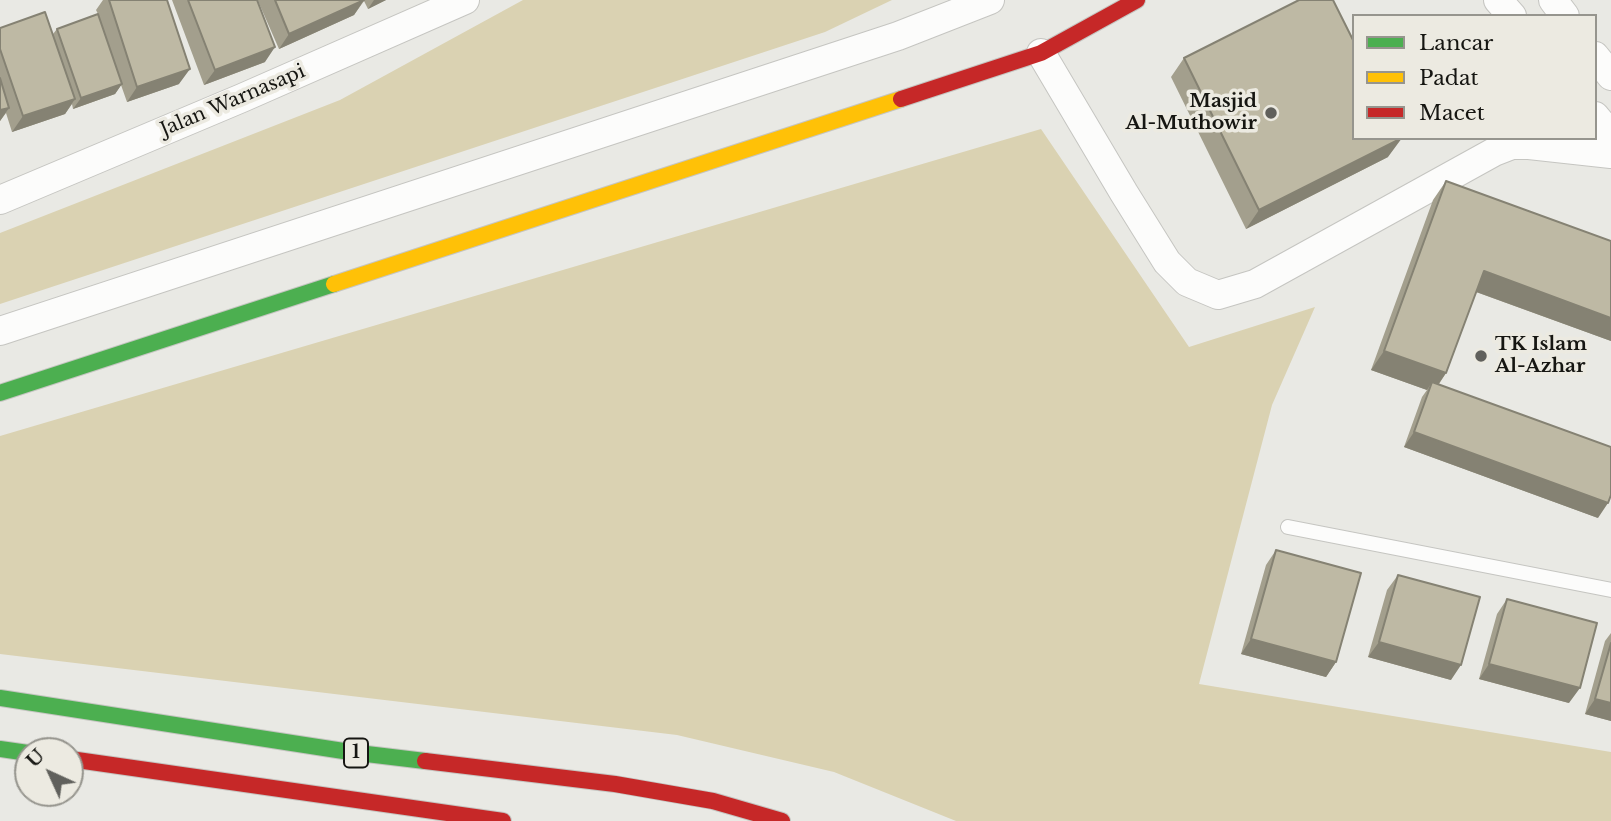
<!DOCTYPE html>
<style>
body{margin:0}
#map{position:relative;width:1611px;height:821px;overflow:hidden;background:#e9e9e4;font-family:"Libre Baskerville",serif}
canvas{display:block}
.legend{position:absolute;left:1352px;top:14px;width:245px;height:126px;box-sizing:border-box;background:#eceae1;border:2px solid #96958e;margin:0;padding:9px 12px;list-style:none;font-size:21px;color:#161612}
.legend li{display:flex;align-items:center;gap:14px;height:35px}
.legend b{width:35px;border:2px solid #96958e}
.north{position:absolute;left:14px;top:737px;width:70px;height:70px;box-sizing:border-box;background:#eceae1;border:2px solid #96958e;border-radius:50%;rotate:315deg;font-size:19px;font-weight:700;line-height:28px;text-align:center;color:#161612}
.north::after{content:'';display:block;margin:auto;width:24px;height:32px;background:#60605c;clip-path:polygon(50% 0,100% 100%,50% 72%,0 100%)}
</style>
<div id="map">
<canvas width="1611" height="821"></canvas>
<ul class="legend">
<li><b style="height:9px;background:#4caf50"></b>Lancar</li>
<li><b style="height:9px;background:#ffc107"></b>Padat</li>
<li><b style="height:9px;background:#c62828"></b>Macet</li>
</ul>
<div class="north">U</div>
</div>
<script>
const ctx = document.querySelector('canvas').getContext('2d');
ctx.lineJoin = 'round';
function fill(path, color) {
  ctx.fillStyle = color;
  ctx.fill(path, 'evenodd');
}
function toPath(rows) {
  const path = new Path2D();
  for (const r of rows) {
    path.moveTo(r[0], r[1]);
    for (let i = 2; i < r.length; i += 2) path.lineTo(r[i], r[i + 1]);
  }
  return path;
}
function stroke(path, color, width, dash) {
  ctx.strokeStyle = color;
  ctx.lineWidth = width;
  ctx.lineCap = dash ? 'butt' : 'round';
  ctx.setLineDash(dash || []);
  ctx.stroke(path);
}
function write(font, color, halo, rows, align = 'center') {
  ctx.font = font + ' "Libre Baskerville",serif';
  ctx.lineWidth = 7;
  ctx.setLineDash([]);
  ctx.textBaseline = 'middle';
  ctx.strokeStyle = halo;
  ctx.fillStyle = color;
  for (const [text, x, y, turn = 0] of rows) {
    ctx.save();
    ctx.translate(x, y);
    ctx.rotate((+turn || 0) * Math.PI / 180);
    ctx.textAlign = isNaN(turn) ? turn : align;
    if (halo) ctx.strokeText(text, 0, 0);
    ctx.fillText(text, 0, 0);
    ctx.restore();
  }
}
fill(toPath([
 [523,0,892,0,825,32,0,304,0,233,340,100],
 [1041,129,1189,347,1315,307,1272,405,1199,684,1611,752,1611,821,956,821,834,772,677,735,0,654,0,436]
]), '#dad2b2');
const lane = toPath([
 [1288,527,1611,590]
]);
const street = toPath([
 [1498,0,1512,16],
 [1553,0,1565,16],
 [1041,53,1124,193,1167,262,1187,282,1218,295,1255,284,1494,152,1512,145,1529,145,1611,154],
 [1595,56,1611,76],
 [1595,116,1611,135],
 [0,200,242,98,465,0],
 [0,331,898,36,990,0]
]);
const fast = toPath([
 [0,393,334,284],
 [0,698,350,752,425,761],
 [0,749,28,753]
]);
const slow = toPath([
 [334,284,901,99]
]);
const jam = toPath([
 [901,99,1041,53,1137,0],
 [70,759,503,821],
 [425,761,615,784,713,801,782,821]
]);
stroke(lane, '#c5c5c1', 16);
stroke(street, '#c5c5c1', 30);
stroke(fast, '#c5c5c1', 18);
stroke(slow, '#c5c5c1', 18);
stroke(jam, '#c5c5c1', 18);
stroke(lane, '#fcfcfb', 14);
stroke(street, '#fcfcfb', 28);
stroke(fast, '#4caf50', 16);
stroke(slow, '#ffc107', 16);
stroke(jam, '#c62828', 16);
fill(toPath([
 [103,0,167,0,179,84,127,102,121,85,115,94,73,109,72,104,65,114,12,132,6,113,0,121,0,28,53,34,57,29,98,14,96,10],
 [172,0,386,0,368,9,364,1,354,15,279,49,258,1,265,62,204,85],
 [1184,58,1388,157,1246,229,1171,77],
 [1446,181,1611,241,1611,341,1476,292,1446,373,1439,384,1598,518,1404,447,1422,397,1427,390,1371,370,1433,200],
 [1276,550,1336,662,1326,677,1241,654,1266,565],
 [1398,575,1451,680,1368,657,1387,590],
 [1507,599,1569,703,1479,679,1497,614],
 [1611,633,1611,721,1585,714,1605,641]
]), '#a39f8d');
fill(toPath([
 [364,0,354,15,279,49,289,34],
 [374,0,386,0,368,9],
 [275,47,265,62,204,85,215,70],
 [190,69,179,84,127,102,137,87],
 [122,84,115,94,73,109,81,98],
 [75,99,65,114,12,132,23,116],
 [9,108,0,121,0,110],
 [1402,138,1388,157,1246,229,1259,210],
 [1484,271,1611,318,1611,341,1471,290],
 [1384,351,1446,373,1433,392,1432,382,1427,390,1371,370],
 [1414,432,1608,503,1598,518,1404,447],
 [1251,639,1336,662,1326,677,1241,654],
 [1379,642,1461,665,1451,680,1368,657],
 [1489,664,1580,688,1569,703,1479,679],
 [1595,699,1611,703,1611,721,1585,714]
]), '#858273');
const building = toPath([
 [109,0,167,0,190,69,137,87,109,0],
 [188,0,257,0,275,47,215,70,188,0],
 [275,0,364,0,289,34,275,0],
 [1299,0,1333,0,1354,42,1354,138,1402,138,1259,210,1184,58,1299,0],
 [45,12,75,99,23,116,0,49,0,28,45,12],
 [98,14,122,84,81,98,57,29,98,14],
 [0,78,9,108,0,110,0,78],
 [1446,181,1611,241,1611,318,1484,271,1446,373,1384,351,1446,181],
 [1432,382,1611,447,1611,495,1608,503,1414,432,1432,382],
 [1276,550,1361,573,1336,662,1251,639,1276,550],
 [1398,575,1480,597,1461,665,1379,642,1398,575],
 [1507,599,1597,623,1580,688,1489,664,1507,599],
 [1611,643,1611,703,1595,699,1611,643]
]);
fill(building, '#beb9a4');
stroke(building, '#858273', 2);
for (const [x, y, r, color] of [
 [1271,113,7,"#60605c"],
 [1481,356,7,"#60605c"]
]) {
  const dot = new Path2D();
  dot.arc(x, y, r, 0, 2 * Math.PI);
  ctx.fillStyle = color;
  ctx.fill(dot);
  stroke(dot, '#eceae1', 2.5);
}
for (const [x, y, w] of [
 [356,753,24]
]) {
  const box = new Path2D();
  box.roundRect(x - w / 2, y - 14.5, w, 29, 5);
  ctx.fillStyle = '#eceae1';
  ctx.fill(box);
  stroke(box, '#161612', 2);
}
write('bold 18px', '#161612', null, [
 ["1",356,753]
]);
write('19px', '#161612', '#eceae1', [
 ["Jalan Warnasapi",233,101,-23]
]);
write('bold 19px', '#161612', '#eceae1', [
 ["Masjid",1257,102],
 ["Al-Muthowir",1257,124],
 ["TK Islam",1495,345,"left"],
 ["Al-Azhar",1495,367,"left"]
], 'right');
</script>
